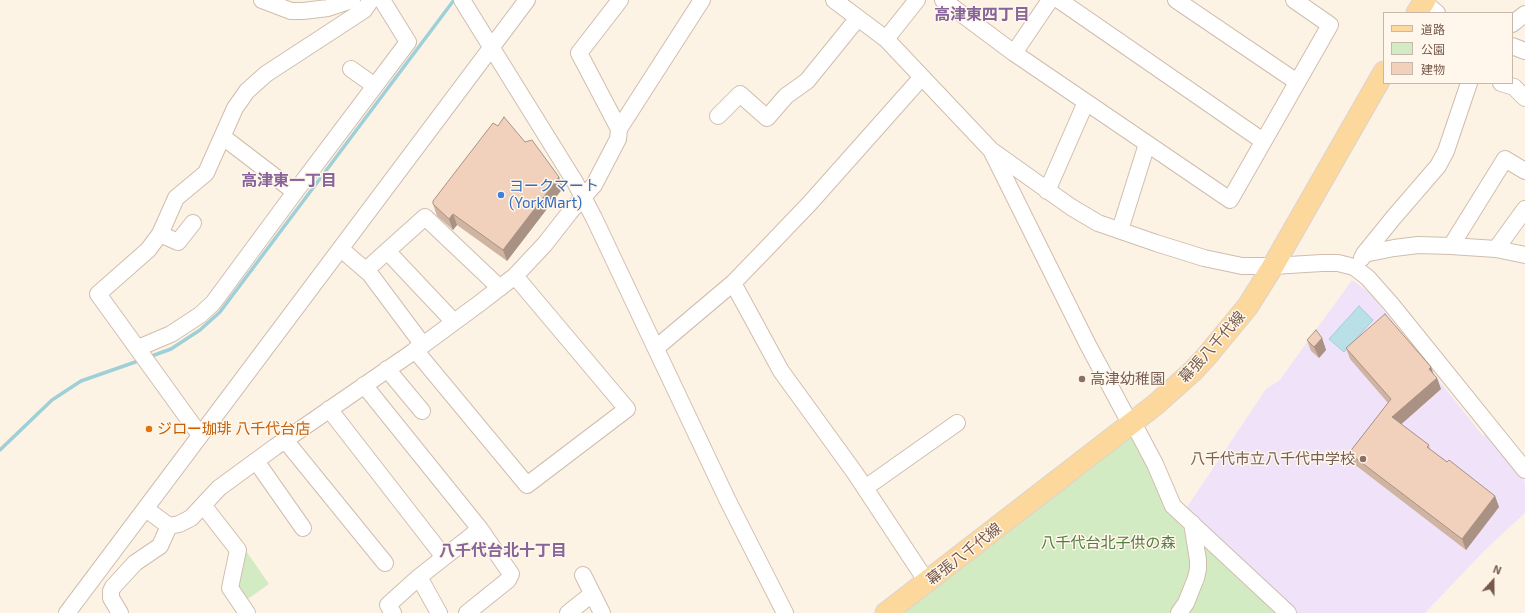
<!DOCTYPE html>
<meta charset="utf-8">
<style>
body{margin:0}
#map{position:relative;width:1525px;height:613px;overflow:hidden;background:#fdf3e5;font-family:"Exo 2","Noto Sans JP",sans-serif}
canvas{display:block}
.legend{position:absolute;left:1383px;top:12px;width:130px;height:72px;box-sizing:border-box;background:#fff7eb;border:1px solid #c8b8ab;margin:0;padding:5px 7px;list-style:none;font-size:12px;color:#76594a}
.legend li{display:flex;align-items:center;gap:8px;height:20px}
.legend b{width:20px;border:1px solid #c8b8ab}
.north{position:absolute;left:1473px;top:561px;width:40px;height:40px;-webkit-text-stroke:3px #fff7eb;paint-order:stroke;rotate:21deg;font-size:11px;font-weight:700;line-height:16px;text-align:center;color:#76594a}
.north::after{content:'';display:block;margin:auto;width:14px;height:18px;background:#76594a;clip-path:polygon(50% 0,100% 100%,50% 72%,0 100%)}
</style>
<div id="map">
<canvas width="1525" height="613"></canvas>
<ul class="legend">
<li><b style="height:5px;background:#fcd89d"></b>道路</li>
<li><b style="height:11px;background:#d3ebc3"></b>公園</li>
<li><b style="height:11px;background:#f2d1bc"></b>建物</li>
</ul>
<div class="north">N</div>
</div>
<script>
const ctx = document.querySelector('canvas').getContext('2d');
ctx.lineJoin = 'round';
function fill(path, color) {
  ctx.fillStyle = color;
  ctx.fill(path, 'evenodd');
}
function toPath(rows) {
  const path = new Path2D();
  for (const r of rows) {
    path.moveTo(r[0], r[1]);
    for (let i = 2; i < r.length; i += 2) path.lineTo(r[i], r[i + 1]);
  }
  return path;
}
function stroke(path, color, width, dash) {
  ctx.strokeStyle = color;
  ctx.lineWidth = width;
  ctx.lineCap = dash ? 'butt' : 'round';
  ctx.setLineDash(dash || []);
  ctx.stroke(path);
}
function write(font, color, halo, rows, align = 'center') {
  ctx.font = font + ' "Exo 2","Noto Sans JP",sans-serif';
  ctx.lineWidth = 3;
  ctx.setLineDash([]);
  ctx.textBaseline = 'middle';
  ctx.strokeStyle = halo;
  ctx.fillStyle = color;
  for (const [text, x, y, turn = 0] of rows) {
    ctx.save();
    ctx.translate(x, y);
    ctx.rotate((+turn || 0) * Math.PI / 180);
    ctx.textAlign = isNaN(turn) ? turn : align;
    if (halo) ctx.strokeText(text, 0, 0);
    ctx.fillText(text, 0, 0);
    ctx.restore();
  }
}
fill(toPath([
 [1352,280,1370,293,1483,436,1486,435,1525,482,1525,513,1486,549,1425,613,1295,613,1185,510,1266,389,1279,381]
]), '#f0e2f9');
fill(toPath([
 [1134,435,1170,509,1281,613,903,613],
 [244,548,269,584,245,601,235,586]
]), '#d3ebc3');
const water = toPath([
 [1359,306,1373,320,1344,352,1329,339,1359,306]
]);
fill(water, '#b9e0e7');
stroke(water, '#9fd0d8', 1);
stroke(toPath([
 [149,357,171,349,200,330,220,312,454,0],
 [0,450,52,400,81,381,141,360]
]), '#9fd0d8', 3.5);
const minor = toPath([
 [262,0,291,11,303,11,328,8,352,0],
 [462,0,575,182,594,218,728,501,785,613],
 [834,0,886,39,991,150,1071,207,1098,223,1156,243,1204,258,1242,266,1273,266,1322,263,1338,263,1354,267,1368,278,1391,304,1525,470],
 [943,0,1014,53,1230,200,1330,25,1294,0],
 [1059,0,1263,141],
 [1176,0,1297,82],
 [1421,0,1437,13],
 [1512,24,1525,14],
 [886,39,917,0],
 [1512,46,1525,51],
 [1014,53,1050,0],
 [351,69,375,86],
 [1501,83,1514,87,1525,98],
 [718,116,740,94,767,118,786,96,807,81,858,18],
 [619,129,579,53,620,0],
 [223,137,295,192],
 [992,152,1088,345,1125,414,1138,432,1155,464,1173,506,1288,613],
 [1047,191,1086,102],
 [1120,230,1147,144],
 [160,234,178,242,193,223],
 [1451,246,1505,159,1525,171],
 [341,249,370,274,423,345],
 [1496,249,1525,209],
 [387,251,454,322],
 [1364,254,1394,217,1438,166,1446,151,1469,83],
 [1362,258,1364,254,1394,248,1418,245,1451,246,1496,249,1525,255],
 [366,270,425,217,500,288],
 [733,283,781,371,855,473,927,582],
 [138,348,171,334,200,315,213,303,295,192,408,42,382,0],
 [656,348,733,283,765,250,810,203,922,77],
 [415,350,527,485,627,409,515,276],
 [387,369,422,411],
 [364,385,480,529,511,574,508,580,467,613],
 [329,409,444,557],
 [200,435,98,294,148,250,160,234,176,198,206,173,235,108,247,91,266,74,364,10,371,0],
 [285,440,385,563],
 [256,461,303,528],
 [865,488,957,423],
 [203,505,238,550,230,588,247,613],
 [146,509,169,526,179,524,191,518,219,488,275,447,423,345,480,303,515,276,545,244,570,212,594,185,618,139,619,129,702,0],
 [583,575,602,613],
 [67,613,527,0],
 [120,613,111,598,111,591,113,587,135,563,160,546,169,526],
 [393,613,388,605,419,577],
 [439,613,419,577,480,529],
 [568,613,592,594],
 [1179,613,1186,603,1196,578,1198,569,1198,560,1192,523]
]);
const major = toPath([
 [1417,13,1425,0],
 [886,613,1155,405,1193,371,1206,357,1248,306,1273,266,1384,72]
]);
stroke(minor, '#d0bdae', 18);
stroke(major, '#dbd4d0', 23);
stroke(minor, '#fff', 16);
stroke(major, '#fcd89d', 21);
fill(toPath([
 [498,126,525,142,559,177,563,188,507,261,457,225,453,230,437,216,433,204],
 [1322,338,1326,350,1319,358,1311,351,1307,340],
 [1346,348,1431,367,1433,374,1437,378,1441,389,1401,424,1429,445,1430,449,1447,462,1495,496,1499,507,1466,550,1354,464,1349,453,1388,403,1350,359]
]), '#d0b4a2');
fill(toPath([
 [559,177,563,188,507,261,503,250],
 [453,214,457,225,453,230,449,219],
 [1322,338,1326,350,1319,358,1314,347],
 [1431,367,1435,378,1429,369],
 [1437,378,1441,389,1397,428,1392,417],
 [1495,496,1499,507,1466,550,1462,539]
]), '#a99284');
const building = toPath([
 [504,117,525,142,532,140,559,177,503,250,453,214,449,219,433,204,433,201,493,123,498,126,504,117],
 [1385,314,1431,367,1429,369,1437,378,1392,417,1429,445,1427,447,1447,462,1449,460,1495,496,1462,539,1349,453,1391,399,1346,348,1385,314],
 [1316,330,1322,338,1314,347,1307,340,1316,330]
]);
fill(building, '#f2d1bc');
stroke(building, '#a99284', 1);
for (const [x, y, r, color] of [
 [501,195,4,"#3f7fe0"],
 [1082,379,4,"#8d6e63"],
 [149,429,4,"#e8710a"],
 [1363,459,4,"#8d6e63"]
]) {
  const dot = new Path2D();
  dot.arc(x, y, r, 0, 2 * Math.PI);
  ctx.fillStyle = color;
  ctx.fill(dot);
  stroke(dot, '#fff7eb', 1.5);
}
write('15px', '#366cbe', '#fff7eb', [
 ["ヨークマート",509,186],
 ["(YorkMart)",509,203]
], 'left');
write('15px', '#76594a', '#fff7eb', [
 ["幕張八千代線",1212,347,-48],
 ["幕張八千代線",964,554,-38]
]);
write('15px', '#785e54', '#fff7eb', [
 ["高津幼稚園",1090,379],
 ["八千代市立八千代中学校",1355,459,"right"]
], 'left');
write('15px', '#c56008', '#fff7eb', [
 ["ジロー珈琲 八千代台店",157,429]
], 'left');
write('15px', '#537c42', '#fff7eb', [
 ["八千代台北子供の森",1108,543]
]);
write('bold 16px', '#87659a', '#fff7eb', [
 ["高津東四丁目",982,15],
 ["高津東一丁目",289,181],
 ["八千代台北十丁目",503,551]
]);
</script>
